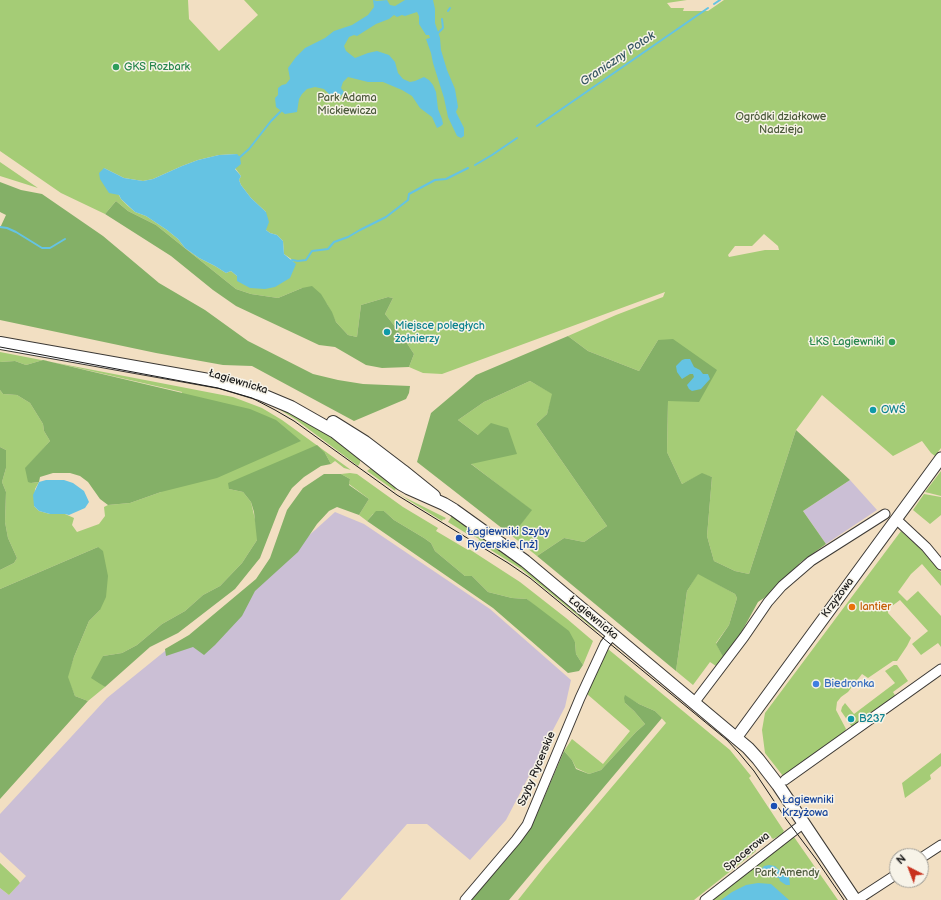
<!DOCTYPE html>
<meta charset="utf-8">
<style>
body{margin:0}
#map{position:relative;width:941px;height:900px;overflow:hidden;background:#f2dfc2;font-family:"Balsamiq Sans",sans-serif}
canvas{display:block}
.north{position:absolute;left:889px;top:848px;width:40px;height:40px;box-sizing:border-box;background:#f7f3e8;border:1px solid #9f9d96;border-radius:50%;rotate:318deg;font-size:11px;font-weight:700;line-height:16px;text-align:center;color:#1c1c1c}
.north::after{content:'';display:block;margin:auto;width:14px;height:18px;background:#c8321e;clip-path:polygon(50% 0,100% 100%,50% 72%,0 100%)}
</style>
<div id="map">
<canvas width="941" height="900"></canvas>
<div class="north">N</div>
</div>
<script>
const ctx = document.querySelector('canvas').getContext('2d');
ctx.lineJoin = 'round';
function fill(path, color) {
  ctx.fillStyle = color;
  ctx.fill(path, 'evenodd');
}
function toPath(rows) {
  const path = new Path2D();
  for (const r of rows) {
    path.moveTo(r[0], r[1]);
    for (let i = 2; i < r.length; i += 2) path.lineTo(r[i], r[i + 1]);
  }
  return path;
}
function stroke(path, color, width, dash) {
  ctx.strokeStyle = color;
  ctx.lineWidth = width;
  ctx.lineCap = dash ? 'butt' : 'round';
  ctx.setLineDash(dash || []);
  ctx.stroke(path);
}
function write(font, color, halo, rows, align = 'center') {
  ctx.font = font + ' "Balsamiq Sans",sans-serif';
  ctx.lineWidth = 3;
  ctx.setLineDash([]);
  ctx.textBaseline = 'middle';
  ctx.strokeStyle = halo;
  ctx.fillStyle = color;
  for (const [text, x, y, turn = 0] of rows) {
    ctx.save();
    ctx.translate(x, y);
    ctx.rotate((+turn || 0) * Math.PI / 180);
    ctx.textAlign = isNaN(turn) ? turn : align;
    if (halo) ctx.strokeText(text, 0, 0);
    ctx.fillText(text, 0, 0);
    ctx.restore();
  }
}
fill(toPath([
 [850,480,877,510,826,544,803,511],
 [335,512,364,524,490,609,571,680,565,707,506,820,470,860,427,824,407,824,340,900,0,900,0,888,9,895,26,876,0,852,0,814,107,698,165,651,194,639]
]), '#cbbfd5');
fill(toPath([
 [0,0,188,0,189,19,219,51,258,15,244,0,687,0,667,3,671,8,684,8,683,11,708,11,724,0,941,0,941,448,935,456,931,453,922,441,893,456,822,395,796,430,749,574,735,571,714,561,707,536,712,477,702,474,682,484,667,452,668,401,658,340,639,371,588,351,568,336,616,315,663,297,665,292,442,374,423,373,409,367,414,354,401,334,385,314,393,298,388,297,361,305,357,337,348,335,336,322,327,304,302,288,278,298,251,294,236,289,156,225,128,211,116,201,105,214,61,193,0,151],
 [237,154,235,168,241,176,239,180,241,185,251,198,266,212,266,230,270,233,277,235,283,241,284,254,294,261,237,276,231,271,226,273,215,266,199,258,185,248,178,239,167,230,146,216,135,212,128,206,121,199,104,168,124,178,143,181,153,179,182,166,198,160,219,155],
 [764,234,778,246,779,250,765,250,729,257,728,255,735,246,752,246],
 [0,162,38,188,0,176],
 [25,349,181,376,219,384,254,394,289,409,328,429,357,452,360,457,360,463,358,466,295,419,277,408,253,396,235,390],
 [0,352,233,397,262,408,282,420,351,470,344,468,335,461,331,464,325,453,229,489,243,492,251,502,257,528,257,540,242,563,220,586,203,595,185,611,162,624,137,645,122,653,103,656,100,683,105,687,88,701,75,696,67,677,74,657,89,621,100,610,98,547,0,589,0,570,14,563,17,558,8,538,5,522,6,492,2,482,6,468,6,450,0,447,0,390,3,394,17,395,30,403,43,424,44,431,50,441,26,468,31,483,39,482,35,489,34,506,39,511,50,514,65,514,74,518,72,525,77,532,99,524,105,516,104,507,108,505,130,503,161,492,182,392,43,360,26,365,15,361,0,362],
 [530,381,553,394,547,414,536,424,607,526,584,542,564,538,537,556,512,536,531,510,470,463,478,435,458,420,484,402],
 [371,468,396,487,395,491,406,498,446,518,444,520,443,519,442,521,408,500,367,471],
 [941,471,941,496,925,492],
 [350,473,357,474,403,507,438,528,436,531,468,550,469,549,520,582,566,618,593,641,583,665,576,654,575,642,527,599,512,598,488,592,472,576,465,576,435,551,431,543,424,538,394,520,384,511,373,514,367,521,359,515,369,499,349,484,350,479,341,474],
 [924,494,941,497,941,515,930,524,913,510],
 [452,516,511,558,594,627,598,632,521,569,478,542,479,539,470,534,469,535,448,522],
 [901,531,926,554,941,572,941,586,922,564,911,574,898,592,907,601,918,591,941,616,941,647,938,643,921,655,912,644,928,631,900,600,888,609,888,613,911,638,907,646,897,661,893,661,868,678,862,674,848,692,841,697,837,702,836,710,846,729,844,733,783,776,765,753,762,730,765,713],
 [698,573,735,594,737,598,729,625,716,643,723,657,716,666,710,662,693,685,676,671,687,591],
 [608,649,730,750,751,776,749,778,784,831,783,832,785,833,773,839,768,834,752,846,756,851,694,900,518,900,545,866,666,723,655,711,639,704,625,696,625,703,634,711,645,724,636,732,601,770,589,774,576,768,572,760,564,751,572,739,603,764,630,731,587,694],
 [894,665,897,665,908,681,893,692,896,697,854,727,852,727,841,711,842,707,845,703,854,714,895,683,885,671],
 [941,753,941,766,930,775,931,779,905,798,902,783],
 [794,837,838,900,711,900,788,839,790,840],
 [0,863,18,880,20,883,9,895,0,888]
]), '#a5cc76');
fill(toPath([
 [0,182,21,190,42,194,103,236,159,283,205,310,248,341,313,374,338,380,363,384,410,386,409,393,406,399,354,421,252,366,223,365,156,353,0,320,0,228,6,215,0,212],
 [116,201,128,211,156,225,236,289,251,294,278,298,302,288,312,286,321,294,332,312,336,322,348,335,357,337,361,305,388,297,393,298,385,314,401,334,414,354,409,367,382,368,366,365,335,347,319,345,236,306,213,290,171,256,105,214],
 [568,336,588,351,639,371,658,340,673,339,717,370,699,402,668,401,667,452,682,484,702,473,712,477,707,536,714,561,735,571,749,574,796,430,850,480,803,511,826,544,801,562,773,592,758,602,741,633,723,657,716,644,729,625,737,598,735,594,698,574,687,591,676,671,537,556,564,538,584,542,607,526,536,424,547,414,552,394,530,381,484,402,458,420,478,435,491,423,508,428,517,454,471,464,532,510,512,536,417,462,431,413,476,375],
 [43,360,250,409,276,420,301,441,217,478,161,492,130,503,108,505,100,499,88,482,80,476,70,473,53,473,40,477,39,482,31,483,28,482,25,468,50,441,44,431,43,424,30,403,17,395,3,394,0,390,0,362,15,361,26,365],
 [317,445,325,453,331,464,321,466,304,477,292,488,279,509,260,558,235,589,178,633,150,647,105,687,91,678,103,656,122,653,137,645,162,624,185,611,203,595,220,586,242,563,257,540,254,512,251,502,243,492,229,489,228,483],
 [0,447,6,450,6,468,2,482,6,492,5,522,8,538,17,558,14,563,0,570],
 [324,474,341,474,350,479,349,485,369,499,359,515,337,507,329,511,317,524,298,552,255,591,242,616,215,645,204,655,193,647,166,656,165,649,189,635,256,579,270,558,287,510,303,488],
 [376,511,384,511,394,520,424,538,431,543,435,551,465,576,472,576,488,592,512,598,527,599,569,631,575,642,576,654,583,665,579,671,568,673,493,608,367,521],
 [98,547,103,551,108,576,106,597,100,610,89,621,74,657,68,677,75,696,88,701,0,799,0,589],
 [625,695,639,704,655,711,662,718,509,900,470,900,520,842,537,814,564,751,572,760,576,769,589,774,601,770,636,732,645,724,634,711,625,703,624,698]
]), '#84b067');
fill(toPath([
 [373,0,377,1,387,0,390,5,395,6,405,0,433,0,435,9,435,23,440,38,441,50,447,70,455,89,458,107,456,112,464,128,464,136,461,138,457,136,448,117,444,98,433,63,431,53,426,39,430,38,429,35,426,35,419,24,419,16,417,12,405,16,402,15,397,17,394,15,389,19,376,24,357,36,354,35,349,37,344,46,346,51,355,58,368,53,377,51,389,55,395,62,398,73,403,79,410,82,415,81,424,77,429,80,433,85,436,92,438,109,442,119,443,124,441,126,437,128,432,117,420,108,412,96,402,90,383,82,368,82,348,77,343,82,341,88,344,92,339,98,334,99,324,89,315,87,307,89,302,94,299,99,297,112,285,114,276,107,275,98,278,95,278,88,282,85,286,84,290,79,288,68,296,57,305,48,325,38,334,31,352,25,368,15,374,7],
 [237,154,240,157,241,164,235,169,241,176,239,180,241,185,251,198,266,212,269,222,266,230,270,233,277,235,283,241,284,254,296,264,290,278,275,287,265,289,250,288,237,281,237,276,231,271,226,273,215,266,199,258,185,248,178,239,167,230,146,216,135,212,121,199,119,195,109,193,100,179,99,173,104,168,124,178,143,181,153,179,182,166,198,160,219,155],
 [685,359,690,359,694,367,700,370,703,374,708,374,710,379,701,389,692,391,689,389,687,385,694,377,693,374,690,374,682,379,677,372,676,366,682,360],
 [46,480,64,480,73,483,84,491,89,502,85,508,69,515,65,514,50,514,39,511,34,506,33,495,39,482],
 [769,865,775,866,778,869,789,877,790,885,786,885,780,881,779,878,764,875,761,870,764,866],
 [758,883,771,884,789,900,721,900,732,892,746,885]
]), '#65c3e3');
stroke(toPath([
 [714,4,720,0],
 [448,11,450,8],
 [438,33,443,28,442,19],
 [537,126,708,8],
 [240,157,249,149,271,121,281,111],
 [475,165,492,155,517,138],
 [0,227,7,228,16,232,42,248,50,248,65,239],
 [292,260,298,261,306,260,312,251,328,249,334,242,348,237,360,230,386,217,408,200,409,194,435,180,446,179,468,168]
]), '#65c3e3', 2);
const minor = toPath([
 [896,519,926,547,941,565],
 [694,703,744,637,768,602,782,586,811,561,885,514],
 [785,780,941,669],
 [921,858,941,845],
 [465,900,516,840,527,825,580,698,605,644,612,635],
 [705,900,804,823],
 [857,900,897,874]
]);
const tertiary = toPath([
 [736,738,941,458]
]);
const secondary = toPath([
 [0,343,220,382,260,394,291,407,335,432,401,484,408,488,444,504,454,510,525,561,748,748,758,759,778,785,855,900],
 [333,422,365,442,403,471,434,496]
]);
stroke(minor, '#3c3935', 11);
stroke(tertiary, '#3c3935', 13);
stroke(secondary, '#3c3935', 14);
stroke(minor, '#fff', 9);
stroke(tertiary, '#fff', 11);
stroke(secondary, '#fff', 12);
stroke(toPath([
 [0,347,218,388,252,398,275,410,294,421,397,495,508,563,530,578,727,740,739,753,754,771,786,819,816,859,844,900]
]), '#1c1c1c', 1);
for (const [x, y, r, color] of [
 [116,67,4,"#2e9e5b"],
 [387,332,4,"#0f9aa8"],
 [892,342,4,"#2e9e5b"],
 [873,410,4,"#0f9aa8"],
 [459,538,4,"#1a4fb4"],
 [852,607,4,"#e8710a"],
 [816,684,4,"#3f7fe0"],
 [851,719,4,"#0f9aa8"],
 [774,806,4,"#1a4fb4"]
]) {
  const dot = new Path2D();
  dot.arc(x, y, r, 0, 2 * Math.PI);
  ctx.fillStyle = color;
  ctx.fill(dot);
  stroke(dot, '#f7f3e8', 1.5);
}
write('11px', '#27864d', '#f7f3e8', [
 ["GKS Rozbark",124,67],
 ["ŁKS Łagiewniki",884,342,"right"]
], 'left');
write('11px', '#4c5a3c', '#f7f3e8', [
 ["Park Adama",347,98],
 ["Mickiewicza",347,111],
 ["Ogródki działkowe",781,117],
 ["Nadzieja",781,130],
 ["Park Amendy",787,873]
]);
write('11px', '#0d838f', '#f7f3e8', [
 ["Miejsce poległych",395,326],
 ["żołnierzy",395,339],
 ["OWŚ",881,410],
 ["B237",859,719]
], 'left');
write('11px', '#1c1c1c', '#f7f3e8', [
 ["Łagiewnicka",238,382,17],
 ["Krzyżowa",838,598,-54],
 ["Łagiewnicka",593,618,40],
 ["Szyby Rycerskie",537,769,-67],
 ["Spacerowa",747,852,-39]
]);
write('11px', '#164399', '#f7f3e8', [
 ["Łagiewniki Szyby",467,532],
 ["Rycerskie [nż]",467,545],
 ["Łagiewniki",782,800],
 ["Krzyżowa",782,813]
], 'left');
write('11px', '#c56008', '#f7f3e8', [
 ["lantier",860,607]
], 'left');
write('11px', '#366cbe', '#f7f3e8', [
 ["Biedronka",824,684]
], 'left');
write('italic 12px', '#365662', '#f7f3e8', [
 ["Graniczny Potok",618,59,-34]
]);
</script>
